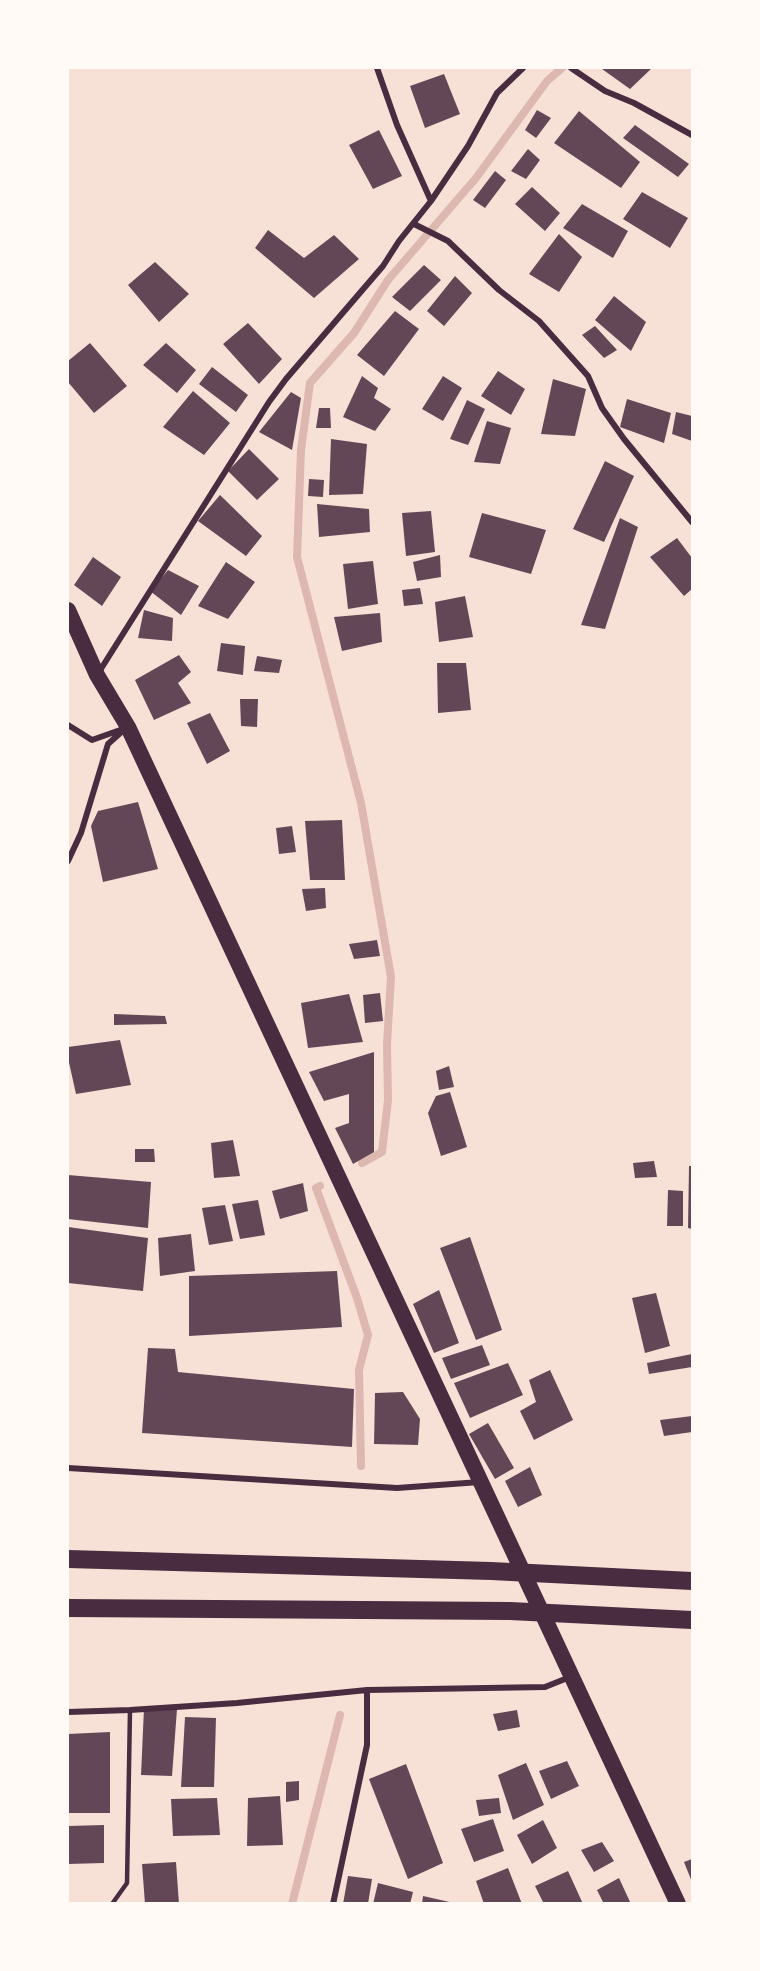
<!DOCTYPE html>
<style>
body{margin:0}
#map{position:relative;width:760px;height:1971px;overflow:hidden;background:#f7e1d7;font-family:"Asap Condensed",sans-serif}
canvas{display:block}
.frame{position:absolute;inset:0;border:69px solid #fffaf5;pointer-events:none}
</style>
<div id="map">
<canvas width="760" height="1971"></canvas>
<div class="frame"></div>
</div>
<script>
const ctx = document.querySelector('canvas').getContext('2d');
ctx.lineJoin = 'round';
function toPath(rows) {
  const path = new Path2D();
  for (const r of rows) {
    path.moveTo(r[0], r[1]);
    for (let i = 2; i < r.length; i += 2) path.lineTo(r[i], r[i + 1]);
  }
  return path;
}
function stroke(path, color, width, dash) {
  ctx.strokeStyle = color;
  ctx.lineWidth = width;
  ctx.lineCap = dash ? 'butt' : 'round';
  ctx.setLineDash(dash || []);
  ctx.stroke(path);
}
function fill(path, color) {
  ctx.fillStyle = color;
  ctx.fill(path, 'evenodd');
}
stroke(toPath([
 [362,1163,382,1152,388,1100,387,1044,391,977,361,803,297,557,301,450,310,383,354,333,388,280,476,178,547,81,562,68],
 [320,1186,316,1188,357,1298,368,1335,359,1370,361,1466],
 [292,1904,340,1715]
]), '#dcb8b0', 8);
fill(toPath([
 [604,68,652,68,630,89,602,69],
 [444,74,460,114,425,128,410,86],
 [537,110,551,118,536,138,525,130],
 [579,111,640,162,621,188,554,143],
 [635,125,689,164,678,177,623,138],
 [379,130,402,176,373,189,349,145],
 [528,149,540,160,526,179,511,171],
 [495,171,506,180,485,208,473,200],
 [532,187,560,213,545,231,515,204],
 [642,192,688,218,670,248,623,219],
 [582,204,628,231,613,258,563,228],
 [268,230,304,258,334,235,359,259,314,298,255,248],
 [559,234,582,257,559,292,529,274],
 [155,262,189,294,159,322,128,285],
 [424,265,441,280,410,311,392,297],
 [455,276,472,293,444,326,427,311],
 [614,296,646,322,631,351,595,320],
 [395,311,419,329,384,376,357,355],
 [248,323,282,359,259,384,223,344],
 [595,326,617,350,604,358,582,335],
 [90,343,127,386,94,413,68,382,68,361],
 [166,343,196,370,177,393,143,365],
 [212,367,248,395,236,412,199,384],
 [498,371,525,389,511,415,481,396],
 [362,376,378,388,374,398,391,409,375,431,343,417],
 [443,376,462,388,443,421,422,409],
 [553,379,586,389,575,436,541,434],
 [193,391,230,423,204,455,163,427],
 [291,392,301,398,292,450,259,432],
 [627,399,671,413,664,443,620,427],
 [467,400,485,409,468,445,450,439],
 [319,408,330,408,331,428,316,428],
 [676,412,692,416,692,441,672,434],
 [487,421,511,428,500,464,474,462],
 [331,439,367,444,363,494,329,495],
 [249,449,279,479,257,500,228,471],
 [605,461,634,476,604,542,573,529],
 [309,479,324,480,323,497,308,496],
 [220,495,262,536,246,556,198,521],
 [317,504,369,509,370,532,319,537],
 [431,511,435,552,406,556,402,513],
 [482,513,546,530,531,574,469,557],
 [620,518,638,527,605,629,581,625],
 [677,538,692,558,692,589,684,596,650,557],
 [440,555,441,577,417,581,413,562],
 [93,557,121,577,102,606,74,585],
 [373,561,378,604,348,609,343,564],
 [226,562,255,582,228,619,198,606],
 [168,570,199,586,181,615,150,591],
 [420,588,423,604,404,606,402,590],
 [465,596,473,637,439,642,435,602],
 [144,610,173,618,172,641,138,638],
 [380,613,382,642,342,651,334,617],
 [221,643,245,646,243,675,217,671],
 [179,655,191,672,178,683,191,703,154,720,135,680],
 [257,656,282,660,279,673,254,671],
 [437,663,466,663,471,710,438,713],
 [240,699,258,699,257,727,241,726],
 [210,713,230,751,207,764,187,723],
 [138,802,158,869,103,882,91,826,98,811],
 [342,820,345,880,310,880,305,821],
 [292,826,296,852,279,854,276,828],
 [325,888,326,908,306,911,302,889],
 [377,940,380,956,354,959,349,944],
 [380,993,383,1021,365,1023,363,995],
 [349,994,363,1042,308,1048,301,1003],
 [114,1014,165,1016,167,1024,114,1025],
 [120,1040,131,1085,76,1094,68,1058,68,1047],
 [374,1052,374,1152,353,1164,335,1128,349,1123,349,1094,324,1101,309,1072],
 [449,1066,454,1087,439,1090,436,1071],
 [450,1092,467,1147,441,1156,428,1113,436,1096],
 [233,1140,240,1176,214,1178,211,1143],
 [135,1149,154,1149,155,1162,135,1162],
 [654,1161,657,1177,635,1178,633,1163],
 [689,1166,692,1166,692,1229,688,1228],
 [68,1175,151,1182,148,1228,68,1219],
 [303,1183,308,1211,280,1219,272,1191],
 [668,1190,683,1191,683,1226,667,1226],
 [258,1200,265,1235,240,1239,232,1204],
 [225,1205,233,1241,209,1245,202,1208],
 [68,1227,148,1238,143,1291,68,1283],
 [191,1234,195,1271,160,1276,158,1238],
 [470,1237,502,1330,476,1340,440,1248],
 [337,1271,342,1327,189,1336,189,1276],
 [439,1290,459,1343,434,1353,413,1304],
 [656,1293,670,1346,645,1353,632,1298],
 [482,1345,490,1365,451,1379,442,1358],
 [148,1348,175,1349,178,1372,354,1389,352,1447,142,1433],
 [692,1354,692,1367,649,1374,647,1363],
 [508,1363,523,1395,470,1418,454,1383],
 [550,1370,573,1420,534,1440,520,1411,536,1402,529,1380],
 [403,1392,420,1419,418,1445,374,1444,375,1393],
 [692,1416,692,1432,664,1436,660,1420],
 [488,1423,514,1468,495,1479,469,1434],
 [530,1467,542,1495,518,1507,505,1481],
 [144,1708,177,1709,172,1776,141,1775],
 [517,1710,520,1727,498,1731,493,1714],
 [185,1717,216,1718,214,1787,181,1787],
 [110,1732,110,1813,68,1813,68,1734],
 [567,1761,579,1786,551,1799,539,1771],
 [526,1763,544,1805,513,1820,498,1775],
 [406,1764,443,1863,408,1879,369,1779],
 [299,1781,299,1800,286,1802,286,1782],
 [280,1796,283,1845,247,1846,248,1798],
 [217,1798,220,1835,173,1836,171,1799],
 [499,1798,501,1813,479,1816,476,1800],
 [493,1819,504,1851,474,1862,461,1829],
 [543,1820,557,1848,532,1864,517,1835],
 [104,1825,104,1863,68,1864,68,1826],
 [602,1842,614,1861,594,1872,581,1850],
 [692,1859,692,1882,684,1862],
 [176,1862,179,1904,145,1904,142,1864],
 [508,1868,522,1904,484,1904,476,1881],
 [568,1871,583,1904,544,1904,535,1886],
 [348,1876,372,1879,368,1904,343,1904],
 [619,1878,631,1904,604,1904,597,1890],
 [378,1883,413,1892,410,1904,373,1904],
 [423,1896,454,1903,454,1904,422,1904]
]), '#644757');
stroke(toPath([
 [112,1904,127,1883,130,1710]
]), '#4a2c40', 4.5);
stroke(toPath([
 [377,68,397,125,431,201],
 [571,68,605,91,634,103,692,135],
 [414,224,448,241,499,290,539,321,588,376,602,408,624,439,692,522],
 [99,672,269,402,286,379,383,266,399,241,431,201,468,146,497,93,523,68],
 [68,725,92,740,123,729],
 [68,861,81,833,108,744,127,727],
 [68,1468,397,1488,480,1482],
 [68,1712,130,1710,237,1703,367,1690,545,1687,570,1677],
 [333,1904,367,1745,367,1690]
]), '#4a2c40', 6);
stroke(toPath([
 [68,610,97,675,128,727,678,1904]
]), '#4a2c40', 16);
stroke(toPath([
 [68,1559,491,1571,692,1581],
 [68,1608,510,1611,692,1620]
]), '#4a2c40', 18);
</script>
